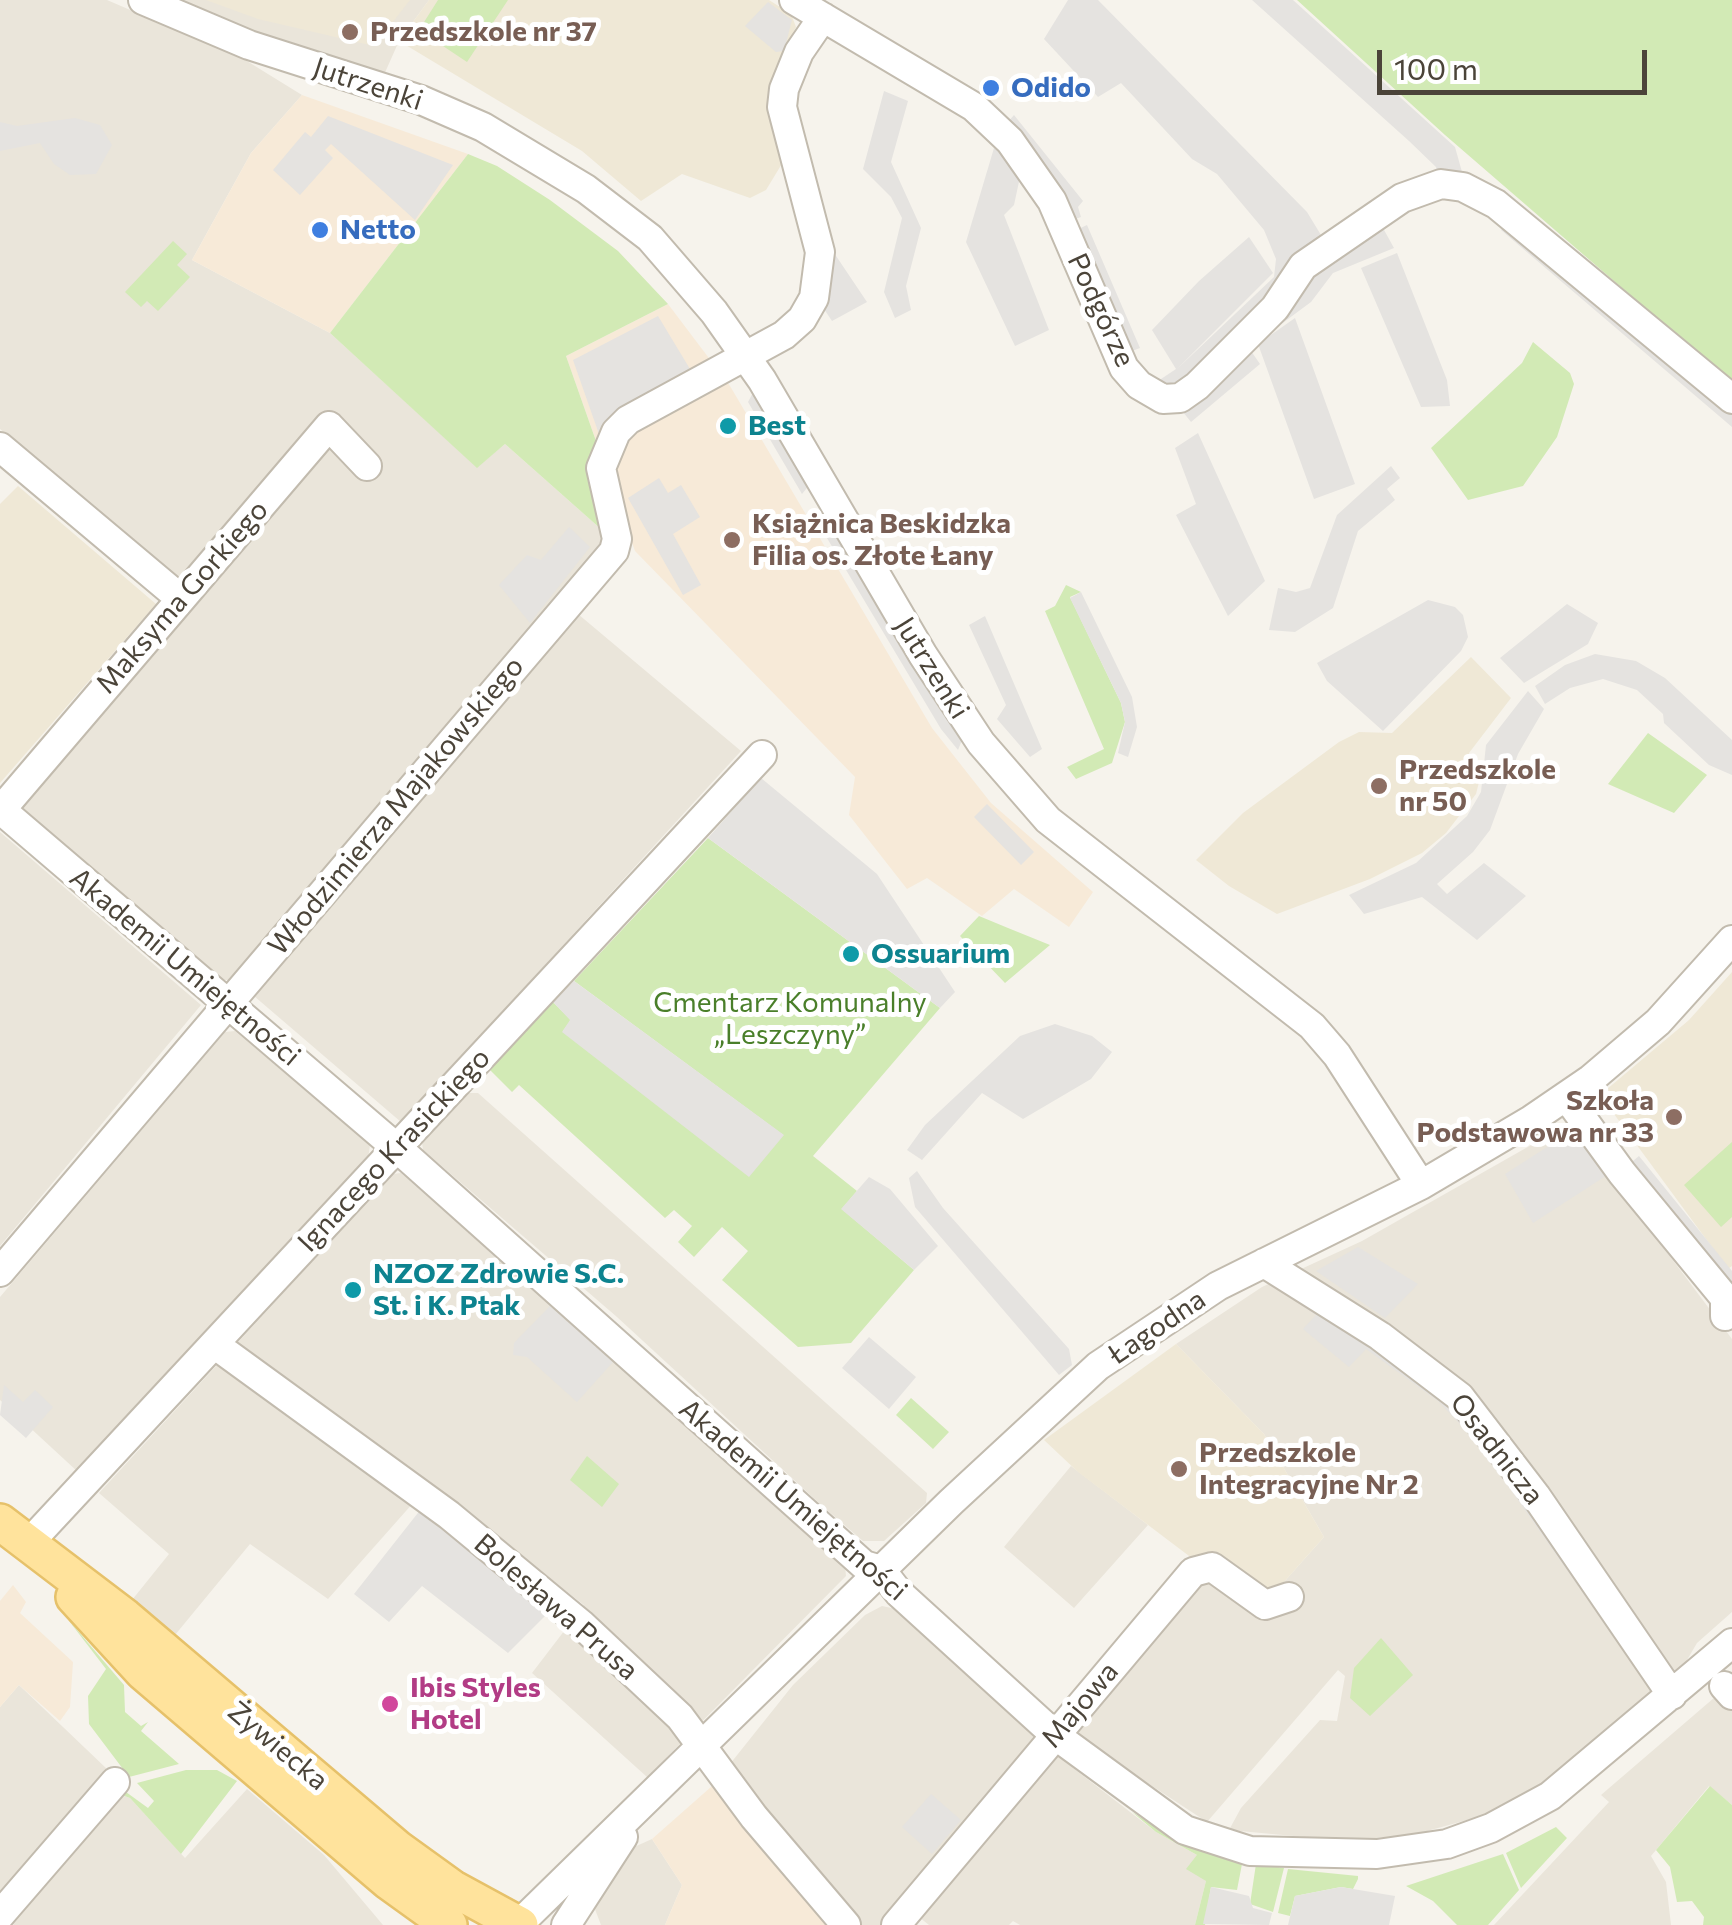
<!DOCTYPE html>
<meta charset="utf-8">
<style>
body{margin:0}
#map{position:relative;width:1732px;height:1925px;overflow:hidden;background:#f6f3ec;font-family:Commissioner,sans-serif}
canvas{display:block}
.scale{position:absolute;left:1377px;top:50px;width:270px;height:45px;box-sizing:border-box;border:5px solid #4b4439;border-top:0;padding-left:12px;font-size:30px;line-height:35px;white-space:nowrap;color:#4b4439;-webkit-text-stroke:8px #fff;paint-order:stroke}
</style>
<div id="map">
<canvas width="1732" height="1925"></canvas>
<div class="scale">100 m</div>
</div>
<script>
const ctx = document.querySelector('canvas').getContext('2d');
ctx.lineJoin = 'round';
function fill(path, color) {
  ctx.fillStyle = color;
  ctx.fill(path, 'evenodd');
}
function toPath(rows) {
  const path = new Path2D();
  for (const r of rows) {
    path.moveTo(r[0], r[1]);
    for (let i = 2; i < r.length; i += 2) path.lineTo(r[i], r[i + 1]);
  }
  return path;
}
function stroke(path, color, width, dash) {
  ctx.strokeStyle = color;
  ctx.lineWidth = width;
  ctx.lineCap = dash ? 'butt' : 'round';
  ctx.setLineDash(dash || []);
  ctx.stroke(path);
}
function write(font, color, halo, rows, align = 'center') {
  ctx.font = font + ' Commissioner,sans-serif';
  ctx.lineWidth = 10;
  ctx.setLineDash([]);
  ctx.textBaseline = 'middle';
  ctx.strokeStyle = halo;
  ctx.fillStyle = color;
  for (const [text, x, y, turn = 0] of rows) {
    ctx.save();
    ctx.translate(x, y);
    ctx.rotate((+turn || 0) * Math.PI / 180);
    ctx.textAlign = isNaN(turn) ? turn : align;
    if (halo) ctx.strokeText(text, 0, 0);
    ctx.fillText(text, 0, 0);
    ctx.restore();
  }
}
fill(toPath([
 [0,0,107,0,242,58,302,95,251,153,192,260,330,333,477,467,505,444,602,530,602,544,230,980,220,980,20,808,200,597,0,429],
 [144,0,429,0,399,41,379,86],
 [578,614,741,751,401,1122,254,996],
 [0,832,201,1005,0,1246],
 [235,1031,370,1145,368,1159,78,1472,0,1400,0,1297,225,1032],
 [466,1093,478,1093,927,1493,926,1503,884,1541,863,1541,820,1504,617,1317,423,1150,422,1142],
 [1570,1123,1732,1339,1732,1612,1697,1643,1677,1677,1560,1773,1489,1814,1416,1834,1348,1841,1229,1830,1241,1808,1320,1720,1337,1721,1345,1676,1338,1670,1207,1822,1091,1746,1075,1730,1209,1576,1259,1610,1324,1537,1264,1434,1176,1344,1262,1287,1362,1241],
 [401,1173,845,1566,846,1576,647,1777,532,1673,584,1605,429,1485,328,1599,250,1544,175,1635,132,1600,169,1554,99,1493,393,1174],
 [1071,1466,1148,1525,1074,1608,1004,1547],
 [882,1606,896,1609,1031,1730,1034,1739,886,1925,855,1925,726,1769,793,1685,865,1615],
 [19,1685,107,1769,104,1783,0,1905,0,1707],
 [1722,1691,1732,1703,1732,1805,1709,1786,1651,1856,1666,1882,1671,1925,1494,1925,1609,1802,1601,1795],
 [1055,1754,1156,1832,1197,1855,1206,1881,1195,1925,1020,1925,1013,1921,1009,1925,929,1925,919,1917],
 [247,1789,324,1855,383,1925,14,1925,7,1920,116,1793,130,1798,185,1858],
 [652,1839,682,1885,665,1925,601,1925,593,1904,632,1848]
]), '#eae5da');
fill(toPath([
 [302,95,468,154,330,333,192,260,251,153],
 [668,304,730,386,932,728,991,803,1093,892,1069,927,1014,889,982,916,927,878,907,889,849,815,855,777,635,551,566,356],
 [13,1585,26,1602,20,1613,73,1662,70,1707,60,1721,19,1685,0,1707,0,1601],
 [720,1779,840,1925,665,1925,682,1885,652,1839]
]), '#f7ead8');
fill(toPath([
 [206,0,410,0,374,46,258,19],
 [429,0,769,0,791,14,796,27,772,78,769,97,783,162,766,190,750,198,682,174,641,201,582,151,399,41],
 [18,486,156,604,0,783,0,504],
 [1471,657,1511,698,1469,753,1480,778,1476,794,1446,833,1422,853,1370,879,1277,914,1229,886,1196,860,1243,813,1339,742,1359,732,1392,733],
 [1732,972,1732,1266,1728,1269,1600,1095,1689,1020],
 [1176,1344,1264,1434,1324,1537,1268,1600,1197,1562,1078,1472,1044,1440]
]), '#efe8d6');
fill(toPath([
 [438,0,508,0,467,62,419,30],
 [1297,0,1732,0,1732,383,1445,135],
 [468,154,497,166,550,200,618,251,668,304,566,356,596,441,588,481,602,530,505,444,477,468,330,333],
 [173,241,187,254,177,265,190,277,158,311,147,301,141,307,125,292],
 [1533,342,1570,373,1574,384,1557,437,1523,486,1468,500,1431,448,1522,363],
 [1066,585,1081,592,1070,597,1121,703,1125,722,1112,763,1076,779,1067,767,1104,749,1045,611,1055,606],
 [1648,733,1707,775,1674,813,1608,784],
 [708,838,940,1008,813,1156,857,1191,842,1209,914,1270,851,1343,798,1347,722,1280,748,1251,722,1227,694,1257,678,1242,692,1226,674,1210,665,1218,519,1085,512,1092,489,1069,553,1002,571,1020,563,1031,783,1135,574,981],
 [979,916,1008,928,1050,945,1005,983,960,936],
 [1732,1142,1732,1217,1721,1227,1684,1185],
 [911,1398,949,1432,933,1449,896,1415],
 [587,1456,619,1484,602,1507,570,1480],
 [66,1617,124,1685,125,1712,141,1726,148,1722,141,1731,179,1764,129,1777,89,1724,88,1696,106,1669],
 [1381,1638,1413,1675,1370,1716,1350,1698,1354,1668],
 [186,1770,217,1770,237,1781,181,1854,130,1798,116,1793,126,1792,148,1808,154,1801,137,1783],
 [1710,1786,1732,1805,1732,1925,1703,1925,1704,1917,1692,1901,1677,1902,1670,1867,1656,1850],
 [1132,1812,1182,1844,1242,1864,1237,1890,1211,1887,1205,1925,1195,1925,1206,1881,1186,1869,1197,1855,1156,1832],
 [1556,1827,1567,1838,1521,1888,1506,1853],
 [1503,1854,1519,1890,1488,1925,1457,1925,1433,1901,1406,1886],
 [1256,1864,1284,1868,1273,1912,1250,1904],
 [1288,1869,1358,1876,1358,1879,1353,1889,1341,1887,1295,1896,1290,1916,1278,1913]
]), '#d2eab5');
fill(toPath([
 [1068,0,1098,0,1307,212,1324,240,1373,210,1394,248,1333,273,1311,302,1257,342,1251,351,1260,364,1191,422,1158,381,1176,369,1152,330,1199,281,1249,237,1273,273,1177,369,1274,277,1276,259,1264,230,1217,174,1192,159,1121,83,1098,97,1044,39],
 [1252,0,1293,0,1455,147,1462,172,1460,186,1441,184,1436,167,1409,141],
 [768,2,792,20,784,51,776,52,745,26],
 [884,91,908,101,891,162,921,228,906,286,911,310,895,318,884,292,902,218,891,197,863,169],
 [1014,115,1083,201,1078,207,1081,217,1070,221,1006,124],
 [328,116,453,165,415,220,331,144,325,150,333,158,300,195,273,170,305,132,311,137],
 [75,118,100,125,112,145,96,174,70,175,54,164,40,143,0,151,0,122,17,126],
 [994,148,1009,155,1020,177,1014,205,1004,215,1049,330,1015,346,966,242],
 [1509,221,1732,406,1732,427,1501,230],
 [1087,225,1140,348,1124,354,1072,232],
 [826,241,867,302,832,321,818,300],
 [1397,253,1447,380,1450,406,1421,407,1361,268],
 [658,316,693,374,600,437,573,360],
 [1295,318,1355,484,1314,499,1258,344],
 [756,387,811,483,802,494,748,402],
 [1198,433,1265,581,1228,616,1176,515,1196,504,1175,448],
 [1391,466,1400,478,1387,489,1395,500,1358,531,1333,608,1295,632,1269,630,1278,588,1296,592,1310,588,1337,515],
 [659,478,668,493,681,485,700,517,673,534,701,585,683,595,628,498],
 [825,507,964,735,958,750,941,729,818,523],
 [569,527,590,547,530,623,499,585,527,555,541,560],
 [1081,592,1132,697,1137,727,1128,757,1118,753,1125,722,1121,703,1070,598],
 [1428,600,1455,607,1463,615,1468,637,1461,651,1383,731,1327,681,1317,663],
 [1567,604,1598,623,1588,644,1524,683,1500,658],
 [985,616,1042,749,1030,757,997,719,1006,705,969,625],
 [1595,654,1636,661,1665,678,1732,740,1732,775,1709,765,1664,723,1663,714,1637,690,1603,679,1570,688,1545,704,1535,686,1565,665],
 [1528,691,1544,709,1518,754,1490,830,1473,852,1437,884,1447,894,1484,863,1526,896,1477,940,1422,897,1364,914,1349,895,1416,863,1467,816,1481,792,1486,745],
 [761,778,877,874,955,992,940,1008,708,838],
 [987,804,1034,852,1021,865,974,817],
 [574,981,784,1135,749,1177,562,1032,570,1020,553,1002],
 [1055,1024,1092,1036,1112,1052,1091,1079,1023,1119,982,1093,922,1160,907,1150,925,1125,1020,1036],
 [1594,1117,1628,1165,1639,1156,1732,1271,1732,1325,1615,1170,1533,1223,1505,1174],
 [917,1171,943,1208,1069,1349,1072,1365,1059,1375,915,1207,909,1178],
 [869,1177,890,1189,938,1246,914,1270,841,1209],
 [1358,1247,1418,1284,1385,1318,1316,1271],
 [1286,1282,1456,1399,1657,1680,1649,1687,1478,1443,1438,1401,1366,1349,1349,1367,1303,1329,1316,1315,1273,1286],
 [550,1306,613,1362,577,1402,527,1357,513,1355,514,1343],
 [869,1337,916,1377,889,1409,842,1368],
 [4,1385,23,1402,35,1390,53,1407,26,1438,0,1415],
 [421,1509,548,1613,508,1653,422,1586,389,1622,354,1594],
 [931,1794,961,1820,932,1854,902,1827],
 [1211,1887,1249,1896,1253,1908,1272,1913,1269,1925,1203,1924],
 [1341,1887,1395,1896,1389,1925,1288,1925,1295,1896]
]), '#e5e3e0');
const minor = toPath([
 [143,0,249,45,421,100,483,127,586,189,650,238,714,312,762,380,923,655,981,743,1048,820,1312,1026,1337,1055,1421,1185],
 [794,0,974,107,1010,141,1052,201,1124,368,1139,385,1163,399,1180,398,1197,386,1275,308,1303,266,1402,198,1441,184,1463,187,1496,204,1732,399],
 [0,447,181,599],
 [0,809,405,1155,864,1565,881,1570,899,1593,1055,1735,1185,1830,1250,1851,1377,1854,1447,1844,1491,1828,1550,1796,1732,1643],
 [0,811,329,426,367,466],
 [1566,1096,1622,1173,1725,1298,1725,1316],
 [1264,1263,1380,1336,1460,1397,1536,1496,1672,1695],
 [0,1272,614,551,617,539,601,468,616,432,628,420,784,335,802,319,814,298,820,252,782,107,784,89,799,52,823,17],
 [214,1344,449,1515,581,1624,680,1717,754,1817,846,1925],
 [27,1545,762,755],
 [1724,1686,1732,1695],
 [0,1915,115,1782],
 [519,1924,951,1502,1098,1366,1218,1286,1421,1185,1531,1120,1591,1079,1658,1022,1732,940],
 [566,1925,623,1837],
 [896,1925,1193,1572,1212,1567,1265,1605,1289,1597]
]);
const major = toPath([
 [0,1522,125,1617,398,1849,452,1888,520,1925],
 [74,1597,143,1672,388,1881,449,1925]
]);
stroke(minor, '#c2bbae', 32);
stroke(major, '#e6c16a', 40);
stroke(minor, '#fff', 28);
stroke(major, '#ffe39c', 35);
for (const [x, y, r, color] of [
 [350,32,10,"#8d6e63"],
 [991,88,10,"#3f7fe0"],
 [320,230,10,"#3f7fe0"],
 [728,426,10,"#0f9aa8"],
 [732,540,10,"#8d6e63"],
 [1379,786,10,"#8d6e63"],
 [851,954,10,"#0f9aa8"],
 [1674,1117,10,"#8d6e63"],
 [353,1290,10,"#0f9aa8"],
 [1179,1469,10,"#8d6e63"],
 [390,1704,10,"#d1479c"]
]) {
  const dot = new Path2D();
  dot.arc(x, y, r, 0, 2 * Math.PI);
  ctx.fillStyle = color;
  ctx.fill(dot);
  stroke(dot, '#fff', 4);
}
write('bold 28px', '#785e54', '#fff', [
 ["Przedszkole nr 37",370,32],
 ["Książnica Beskidzka",752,524],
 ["Filia os. Złote Łany",752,556],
 ["Przedszkole",1399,770],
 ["nr 50",1399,802],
 ["Szkoła",1654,1101,"right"],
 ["Podstawowa nr 33",1654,1133,"right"],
 ["Przedszkole",1199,1453],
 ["Integracyjne Nr 2",1199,1485]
], 'left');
write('28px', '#4b4439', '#fff', [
 ["Jutrzenki",368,84,18],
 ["Podgórze",1101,310,65],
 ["Maksyma Gorkiego",182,597,-49],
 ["Jutrzenki",932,668,58],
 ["Włodzimierza Majakowskiego",396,806,-50],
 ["Akademii Umiejętności",185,967,40],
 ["Ignacego Krasickiego",394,1150,-47],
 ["Łagodna",1157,1327,-34],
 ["Osadnicza",1497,1449,52],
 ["Akademii Umiejętności",793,1500,41],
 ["Bolesława Prusa",556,1607,41],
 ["Majowa",1080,1705,-50],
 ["Żywiecka",278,1746,40]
]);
write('bold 28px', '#366cbe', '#fff', [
 ["Odido",1011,88],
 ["Netto",340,230]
], 'left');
write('bold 28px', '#0d838f', '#fff', [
 ["Best",748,426],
 ["Ossuarium",871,954],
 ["NZOZ Zdrowie S.C.",373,1274],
 ["St. i K. Ptak",373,1306]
], 'left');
write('28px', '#4a7f2a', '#fff', [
 ["Cmentarz Komunalny",790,1003],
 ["„Leszczyny”",790,1035]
]);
write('bold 28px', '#b23c85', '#fff', [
 ["Ibis Styles",410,1688],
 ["Hotel",410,1720]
], 'left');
</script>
